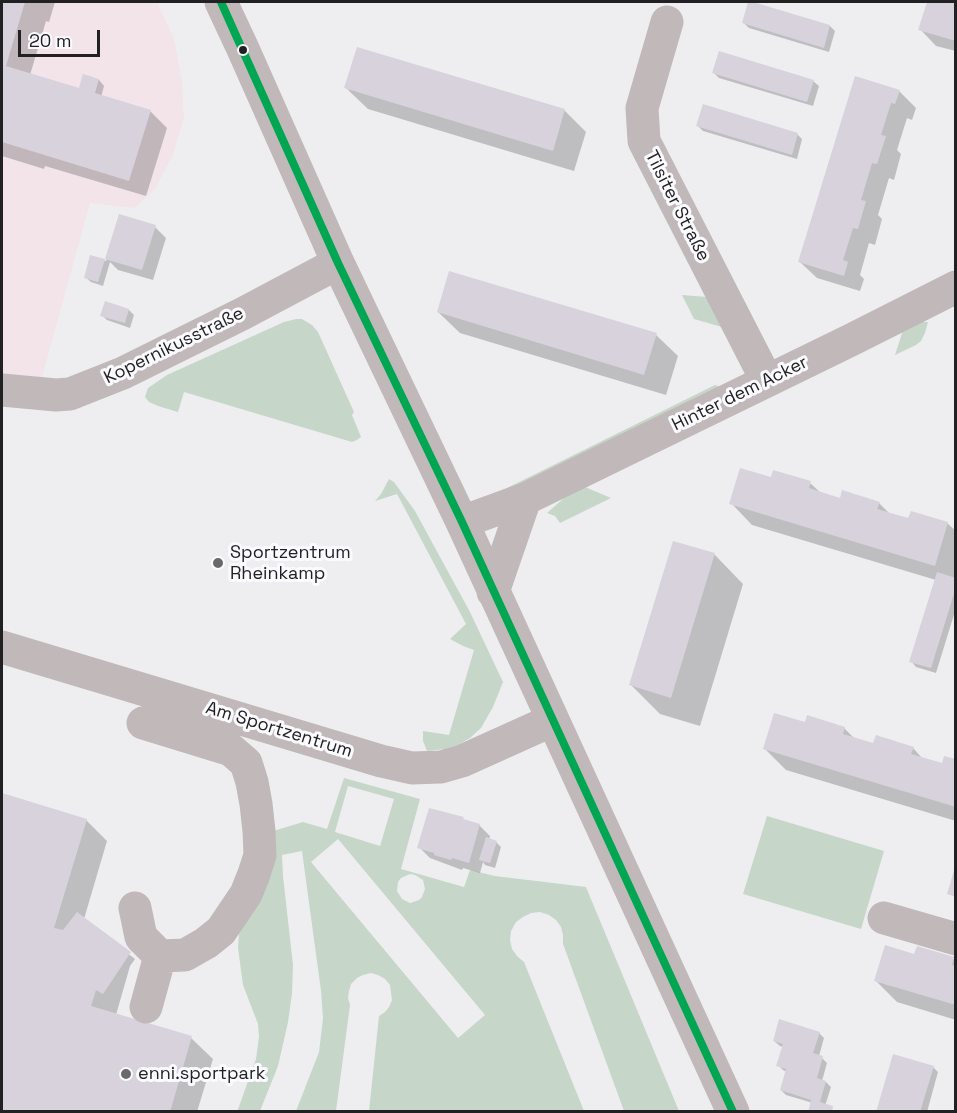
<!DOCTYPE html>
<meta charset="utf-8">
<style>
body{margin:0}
#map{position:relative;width:957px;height:1113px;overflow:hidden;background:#eeeef1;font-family:"Space Grotesk",sans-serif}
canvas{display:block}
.frame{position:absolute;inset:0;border:3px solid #212123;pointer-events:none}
.scale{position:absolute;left:18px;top:30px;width:82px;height:27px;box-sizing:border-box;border:3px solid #212123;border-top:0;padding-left:8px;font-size:18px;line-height:21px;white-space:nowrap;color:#212123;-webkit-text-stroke:4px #fbfaff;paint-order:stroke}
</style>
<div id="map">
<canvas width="957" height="1113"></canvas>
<div class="frame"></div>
<div class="scale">20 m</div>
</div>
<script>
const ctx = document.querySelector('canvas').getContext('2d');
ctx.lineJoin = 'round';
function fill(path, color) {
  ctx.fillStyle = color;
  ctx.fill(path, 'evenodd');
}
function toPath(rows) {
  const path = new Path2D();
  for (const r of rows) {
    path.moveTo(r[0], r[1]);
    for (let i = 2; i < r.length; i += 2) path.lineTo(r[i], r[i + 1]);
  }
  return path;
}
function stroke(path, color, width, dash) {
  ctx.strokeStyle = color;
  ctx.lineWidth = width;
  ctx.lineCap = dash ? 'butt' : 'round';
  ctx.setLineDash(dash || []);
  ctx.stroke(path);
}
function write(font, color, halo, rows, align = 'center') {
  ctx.font = font + ' "Space Grotesk",sans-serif';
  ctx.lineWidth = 6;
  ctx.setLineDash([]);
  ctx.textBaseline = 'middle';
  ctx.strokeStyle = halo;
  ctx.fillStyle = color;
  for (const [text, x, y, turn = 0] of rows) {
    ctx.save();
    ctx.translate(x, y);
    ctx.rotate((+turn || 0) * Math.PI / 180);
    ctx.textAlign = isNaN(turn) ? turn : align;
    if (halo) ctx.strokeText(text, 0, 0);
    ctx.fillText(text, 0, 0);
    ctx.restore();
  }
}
fill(toPath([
 [2,2,157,2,174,39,182,81,184,117,173,155,155,189,135,208,90,203,39,388,2,385]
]), '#f2e4e9');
fill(toPath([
 [682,295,707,297,722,327,694,319],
 [296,319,302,319,312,325,318,332,354,412,352,415,361,437,357,440,352,442,184,392,178,412,158,406,149,402,145,397,148,388,167,375,284,322],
 [922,322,928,322,925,333,921,341,916,345,895,355,904,327],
 [715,385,718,386,721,389,502,493,507,488],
 [389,479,394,482,415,511,470,612,503,682,493,707,481,728,470,738,458,745,445,749,427,751,423,741,423,731,449,735,474,650,463,646,450,639,466,624,397,494,375,501,381,494],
 [585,487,611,498,560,523,555,516,547,513,564,498],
 [344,778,420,799,401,869,464,887,470,870,495,876,586,887,679,1111,624,1111,563,944,563,935,561,927,556,920,549,915,540,912,531,913,523,917,516,922,511,931,510,940,512,949,517,956,524,962,584,1111,369,1111,379,1016,385,1012,389,1007,392,1000,390,985,385,979,378,975,371,973,363,975,357,978,351,984,349,991,348,998,350,1005,336,1111,296,1111,319,1052,323,1018,321,991,302,851,282,855,283,876,293,965,292,994,288,1022,278,1066,260,1111,237,1112,256,1059,259,1037,258,1024,243,985,238,948,240,921,270,832,303,822,327,829],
 [348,786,394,799,380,846,335,832],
 [338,839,485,1015,458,1038,311,862],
 [410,874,415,875,423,880,425,889,422,897,419,900,410,903,402,899,397,891,398,882,401,878],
 [767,816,884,851,861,929,743,894]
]), '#c6d7c9');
fill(toPath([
 [2,2,55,2,49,22,46,21,30,75,80,90,84,76,99,80,104,86,101,97,150,111,167,128,146,196,45,166,44,169,2,156],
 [928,2,956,2,956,51,936,46,920,29],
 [744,23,830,26,835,31,829,52,749,28],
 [714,73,813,81,819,86,813,106,719,78],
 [856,78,899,91,916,108,912,120,907,118,897,150,901,154,894,180,889,178,878,215,882,219,875,245,869,243,860,275,864,279,860,291,817,278,800,262],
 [346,88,564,110,586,132,574,171,368,109],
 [698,126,797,134,802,139,797,159,703,131],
 [120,216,155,227,166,238,153,280,118,270,110,262,103,286,91,282,85,277,91,257,106,261],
 [129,310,134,315,130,328,107,320,102,315],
 [438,312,656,335,678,356,666,395,460,333],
 [772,479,810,483,821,493,841,500,879,503,890,514,909,520,947,523,956,531,956,608,936,673,916,667,911,661,936,580,752,525,731,503],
 [714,554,743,584,700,726,660,714,631,685],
 [806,724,844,728,855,739,874,745,913,748,923,759,943,765,956,761,956,821,786,770,765,749],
 [2,795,86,820,107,841,84,919,135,959,130,966,116,1015,191,1038,213,1059,197,1112,2,1112],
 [463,819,465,821,479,825,490,836,489,840,496,842,501,847,495,868,485,865,483,862,480,873,463,868,462,870,430,858,419,847],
 [915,956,953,959,956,961,956,1020,897,1002,876,981],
 [819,1033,824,1038,819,1056,822,1058,827,1063,822,1081,826,1082,831,1087,825,1106,833,1109,786,1095,781,1090,787,1072,783,1070,778,1065,783,1047,780,1046,774,1041],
 [933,1067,938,1072,927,1112,877,1112]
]), '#0003');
fill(toPath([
 [2,2,25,2,6,66,79,88,83,74,99,79,95,93,151,110,129,181,2,142],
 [748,2,753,2,830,25,824,48,742,23],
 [927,2,956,2,956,41,918,30],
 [357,47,565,109,553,151,344,88],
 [719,51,814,80,807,102,712,73],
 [855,76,900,90,895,104,891,103,881,135,886,136,877,164,872,163,861,200,866,201,858,229,853,228,843,260,848,262,844,276,798,262],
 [703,104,798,133,792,155,696,126],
 [119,214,156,225,142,270,105,259],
 [90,255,105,259,98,282,84,278],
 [449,271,657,333,644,375,437,312],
 [105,301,129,309,125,323,100,316],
 [740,468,771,477,773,470,811,481,809,488,840,498,842,490,880,502,877,509,908,518,911,511,948,522,935,566,729,504],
 [673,541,715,553,671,698,629,685],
 [937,572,956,578,956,587,931,668,909,662],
 [774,713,805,722,807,715,845,727,843,734,873,743,876,735,914,747,911,754,942,763,944,756,956,759,956,807,763,749],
 [2,793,87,819,54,928,63,930,77,912,131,952,103,994,96,990,91,1006,192,1036,170,1112,2,1112],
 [429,808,464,817,463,819,480,824,469,863,452,858,451,860,434,855,434,853,417,848],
 [486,837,497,841,490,863,479,860],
 [955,867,956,867,956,897,947,894],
 [885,945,914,954,917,946,954,957,952,965,956,966,956,1005,874,981],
 [779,1019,820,1032,813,1053,823,1056,817,1078,826,1081,820,1102,833,1106,832,1112,808,1112,811,1100,780,1090,786,1069,776,1066,783,1044,773,1041],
 [893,1054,934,1066,920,1112,876,1112]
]), '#d7d2dc');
stroke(toPath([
 [221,2,243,49,338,263,462,522,733,1112],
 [667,22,642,108,644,141,767,381],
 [2,390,56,395,70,394,123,373,242,314,338,263],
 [462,522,525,499,851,340,956,287],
 [493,592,525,499],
 [2,647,381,761,412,768,441,767,462,761,553,720],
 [143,723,231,750,246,763,252,782,256,804,259,831,260,855,254,874,246,894,221,931,206,943,185,955,160,956],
 [135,908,141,937,160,956,146,1007],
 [884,918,956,939]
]), '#c1b9b9', 33);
stroke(toPath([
 [221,2,338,263,462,522,733,1112]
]), '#00a651', 8);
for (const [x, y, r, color] of [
 [243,50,5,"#212123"],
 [218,563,6,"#69696b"],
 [126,1074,6,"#69696b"]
]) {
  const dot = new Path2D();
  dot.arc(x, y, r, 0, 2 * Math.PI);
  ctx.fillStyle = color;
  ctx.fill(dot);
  stroke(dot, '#fbfaff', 2);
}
write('18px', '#212123', '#fbfaff', [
 ["Tilsiter Straße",677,206,63],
 ["Kopernikusstraße",174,346,-26],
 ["Hinter dem Acker",740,394,-26],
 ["Am Sportzentrum",279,730,17]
]);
write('18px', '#212123', '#fbfaff', [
 ["Sportzentrum",230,553],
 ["Rheinkamp",230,574],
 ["enni.sportpark",138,1074]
], 'left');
</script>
